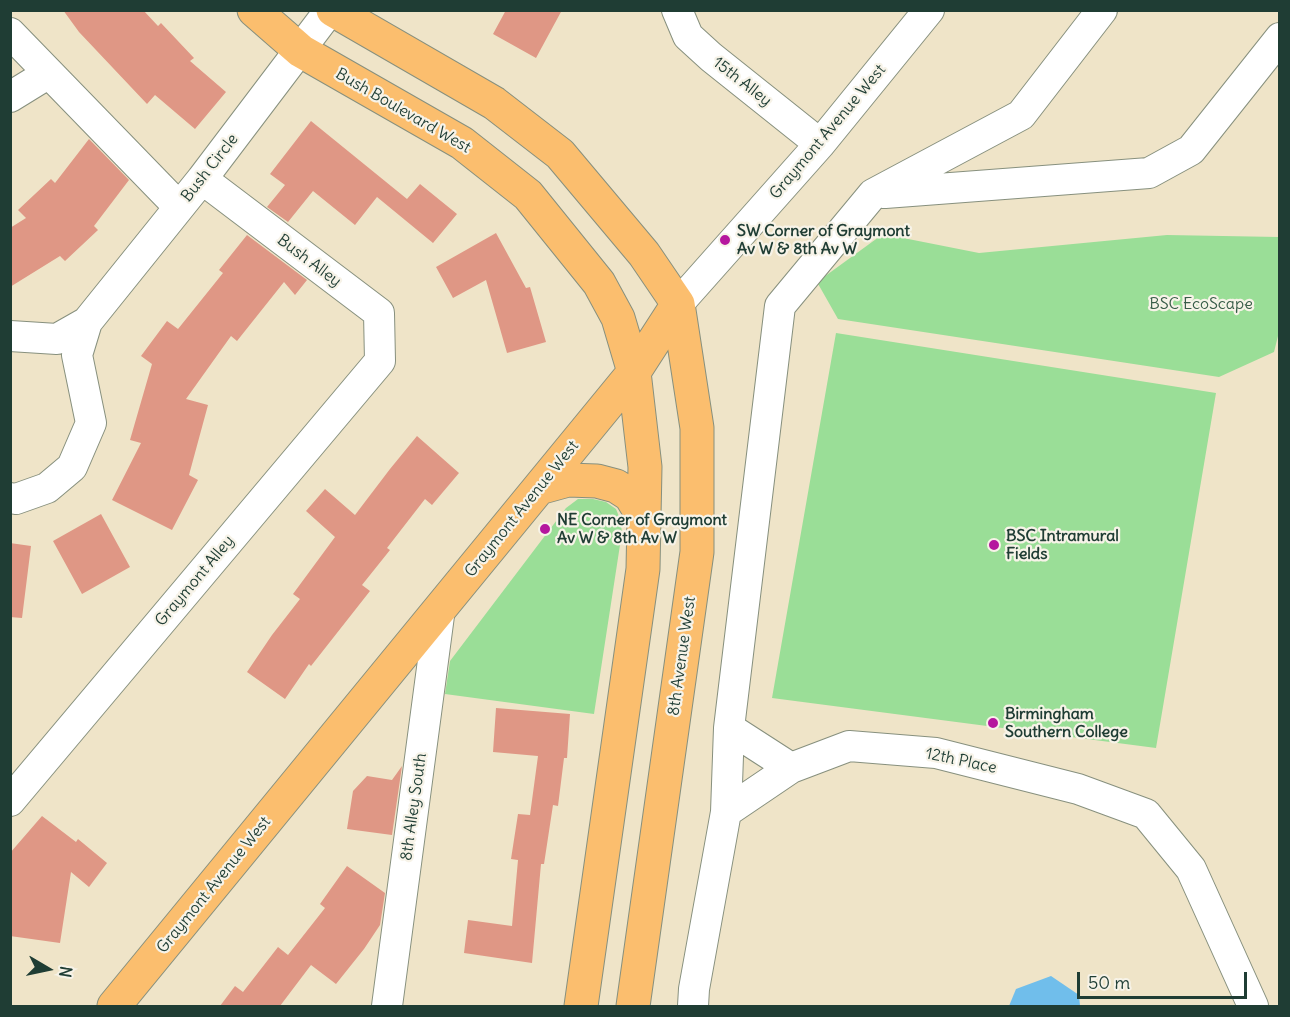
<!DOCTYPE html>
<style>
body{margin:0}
#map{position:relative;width:1290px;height:1017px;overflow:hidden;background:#efe4c8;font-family:Delius,sans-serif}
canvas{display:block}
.frame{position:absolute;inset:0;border:12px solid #1f3d34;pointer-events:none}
.north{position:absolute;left:18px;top:939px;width:60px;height:60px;-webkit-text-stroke:4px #f7f3e8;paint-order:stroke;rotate:99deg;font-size:16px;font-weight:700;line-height:24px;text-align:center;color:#1f3d34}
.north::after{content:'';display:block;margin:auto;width:21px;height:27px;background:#1f3d34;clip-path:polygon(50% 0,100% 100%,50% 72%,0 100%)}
.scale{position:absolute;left:1077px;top:972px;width:170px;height:27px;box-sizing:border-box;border:3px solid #1f3d34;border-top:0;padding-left:8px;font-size:18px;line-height:21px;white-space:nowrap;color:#1f3d34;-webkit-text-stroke:4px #f7f3e8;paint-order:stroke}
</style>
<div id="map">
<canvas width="1290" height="1017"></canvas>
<div class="frame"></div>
<div class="north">N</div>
<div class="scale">50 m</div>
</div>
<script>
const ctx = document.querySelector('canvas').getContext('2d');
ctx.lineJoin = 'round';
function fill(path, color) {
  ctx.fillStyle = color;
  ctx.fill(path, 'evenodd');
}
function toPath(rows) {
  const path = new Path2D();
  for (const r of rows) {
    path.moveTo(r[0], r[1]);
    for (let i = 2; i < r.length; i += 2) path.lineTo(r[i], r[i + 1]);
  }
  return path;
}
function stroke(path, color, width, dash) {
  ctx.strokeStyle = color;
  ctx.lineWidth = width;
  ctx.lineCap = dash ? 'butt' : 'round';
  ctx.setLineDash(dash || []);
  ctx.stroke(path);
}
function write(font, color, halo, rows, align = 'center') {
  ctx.font = font + ' Delius,sans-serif';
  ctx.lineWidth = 4.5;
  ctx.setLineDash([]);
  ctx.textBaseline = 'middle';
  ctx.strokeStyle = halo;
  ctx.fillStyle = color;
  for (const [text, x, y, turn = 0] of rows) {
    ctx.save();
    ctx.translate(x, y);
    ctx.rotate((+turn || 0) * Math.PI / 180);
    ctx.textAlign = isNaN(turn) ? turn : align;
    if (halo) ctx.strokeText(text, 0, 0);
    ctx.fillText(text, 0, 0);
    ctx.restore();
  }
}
fill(toPath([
 [883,234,979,253,1167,235,1279,237,1279,332,1274,352,1219,377,838,319,817,282],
 [836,333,1216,393,1156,748,772,698],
 [578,499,593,499,606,502,616,509,620,519,622,532,594,714,445,694,450,661,566,508]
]), '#9ade97');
fill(toPath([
 [1051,976,1079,995,1080,1006,1009,1006,1016,989]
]), '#70beeb');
fill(toPath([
 [63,10,143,10,158,26,161,23,194,58,190,61,226,92,195,129,155,95,147,104,79,32],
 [506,10,562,10,536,58,493,34],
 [311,121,407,199,420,184,457,214,433,243,377,197,355,225,313,191,288,222,267,207,285,185,270,174],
 [89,139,129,180,94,226,98,230,65,261,60,256,10,287,10,228,26,218,18,210,51,179,55,183],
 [496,233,526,288,530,287,546,342,507,353,486,280,453,298,436,267],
 [247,235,307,280,295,295,284,282,237,341,231,336,186,399,208,405,189,475,198,480,172,530,112,500,141,443,130,440,152,364,141,356,167,321,178,329,223,273,219,270],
 [417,436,459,473,432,505,425,499,387,548,390,550,362,585,370,591,311,666,309,664,285,699,247,672,272,635,300,599,293,594,335,537,306,511,325,489,355,515,390,469],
 [101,514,130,567,82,594,53,541],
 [10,543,31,546,22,618,10,617],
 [496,708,570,714,567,758,564,758,558,806,553,805,544,864,541,864,532,963,464,953,468,920,512,926,518,860,511,859,518,814,530,815,538,756,493,752],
 [402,766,392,835,347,829,353,791,367,776,392,780],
 [42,816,76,842,78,839,107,863,89,887,71,872,60,943,10,936,10,853],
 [347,866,385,893,380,925,364,949,336,984,311,965,280,1006,220,1006,235,986,243,992,278,947,288,955,325,908,320,904]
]), '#df9785');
const minor = toPath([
 [677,10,688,36,711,57,820,144],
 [10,33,179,207],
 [10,97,49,73],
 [885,193,1149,173,1191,150,1280,38],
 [678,304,820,144,929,10],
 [87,322,202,179,330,10],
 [10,336,57,339,87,322,77,355,91,423,72,467,47,488,16,499,10,498],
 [791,768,729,728,780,306,873,194,1021,115,1102,10],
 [10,801,380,361,379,313,202,179],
 [726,812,729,728],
 [387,1006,440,608],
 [693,1006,694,989,726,812,791,768,849,746,936,753,1078,789,1146,814,1191,869,1253,1006]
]);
const major = toPath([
 [254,10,301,51,462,143,528,195,599,283,618,318,634,372,645,467,643,569,581,1006],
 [333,10,494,103,560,154,644,254,678,304,697,428,697,552,633,1006],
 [539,488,568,480,597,481,616,486,630,495,644,518],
 [114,1006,634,372,678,304]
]);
stroke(minor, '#87907e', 32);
stroke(major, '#87907e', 35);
stroke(minor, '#fff', 30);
stroke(major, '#fbbe6e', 33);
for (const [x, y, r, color] of [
 [725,240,6,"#b5179e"],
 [545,529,6,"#b5179e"],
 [994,545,6,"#b5179e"],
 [993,723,6,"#b5179e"]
]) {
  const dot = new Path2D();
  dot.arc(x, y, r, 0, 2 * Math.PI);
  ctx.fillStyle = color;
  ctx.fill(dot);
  stroke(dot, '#f7f3e8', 2);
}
write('16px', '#1f3d34', '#f7f3e8', [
 ["15th Alley",742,82,38],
 ["Bush Boulevard West",403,111,30],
 ["Graymont Avenue West",828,132,-50],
 ["Bush Circle",210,168,-52],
 ["Bush Alley",309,261,37],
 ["Graymont Avenue West",522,509,-51],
 ["Graymont Alley",195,581,-50],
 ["8th Avenue West",682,656,-82],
 ["12th Place",961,761,12],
 ["8th Alley South",414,807,-82],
 ["Graymont Avenue West",214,885,-51]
]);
write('bold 16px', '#1f3d34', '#f7f3e8', [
 ["SW Corner of Graymont",737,231],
 ["Av W & 8th Av W",737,249],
 ["NE Corner of Graymont",557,520],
 ["Av W & 8th Av W",557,538],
 ["BSC Intramural",1006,536],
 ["Fields",1006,554],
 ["Birmingham",1005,714],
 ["Southern College",1005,732]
], 'left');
write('16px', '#385d48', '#f7f3e8', [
 ["BSC EcoScape",1201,304]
]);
</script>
